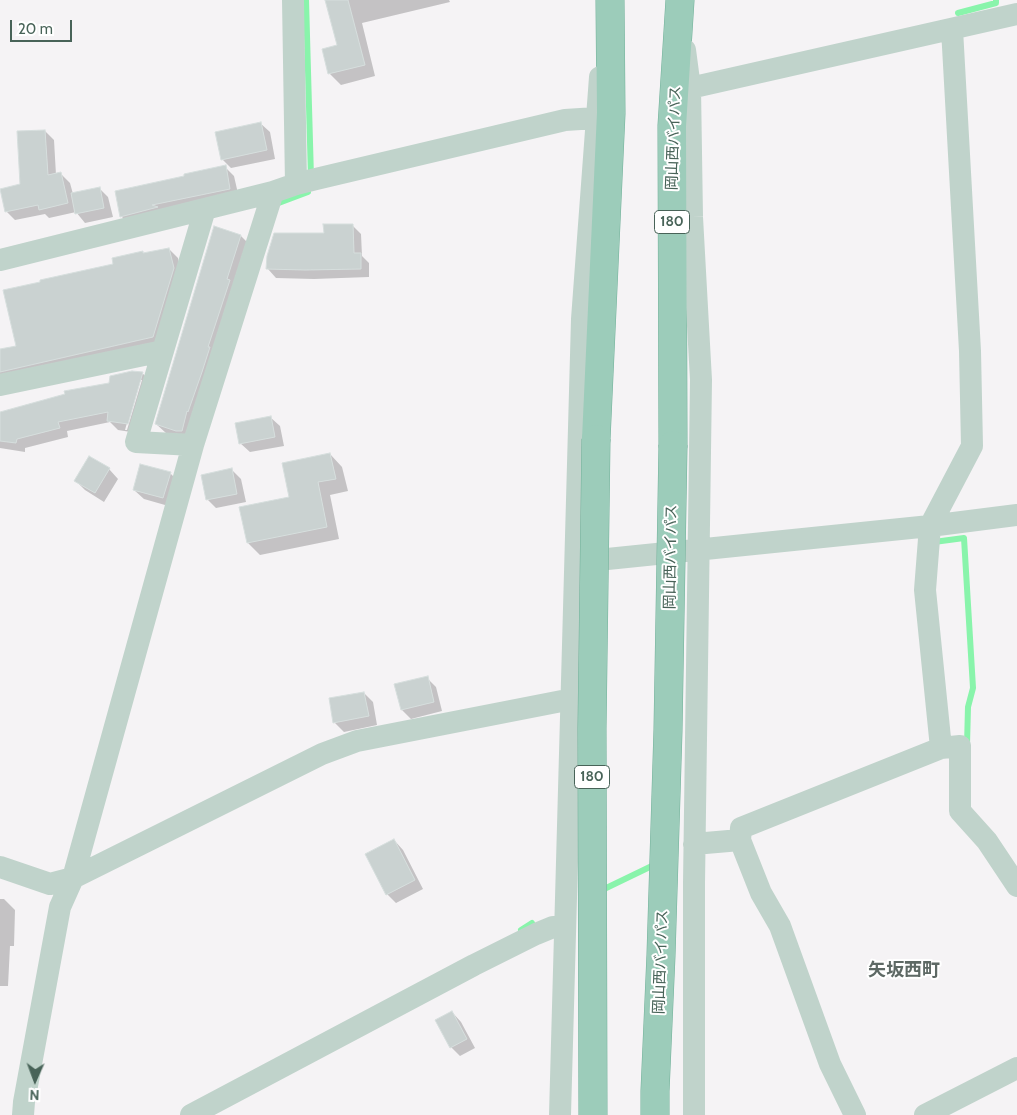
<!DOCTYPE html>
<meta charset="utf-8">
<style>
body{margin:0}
#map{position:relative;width:1017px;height:1115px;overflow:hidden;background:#f5f3f5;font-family:Cabin,sans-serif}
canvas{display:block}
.north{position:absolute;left:10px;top:1055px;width:50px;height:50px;-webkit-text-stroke:4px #fff;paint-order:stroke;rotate:182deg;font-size:14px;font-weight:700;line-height:20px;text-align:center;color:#486358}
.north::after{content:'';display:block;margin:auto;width:18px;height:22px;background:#486358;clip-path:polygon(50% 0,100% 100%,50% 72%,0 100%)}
.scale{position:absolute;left:10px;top:20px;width:62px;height:22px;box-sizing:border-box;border:2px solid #486358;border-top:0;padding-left:6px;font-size:15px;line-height:18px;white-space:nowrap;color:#486358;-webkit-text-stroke:4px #fff;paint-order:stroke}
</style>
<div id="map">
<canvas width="1017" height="1115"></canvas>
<div class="north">N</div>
<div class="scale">20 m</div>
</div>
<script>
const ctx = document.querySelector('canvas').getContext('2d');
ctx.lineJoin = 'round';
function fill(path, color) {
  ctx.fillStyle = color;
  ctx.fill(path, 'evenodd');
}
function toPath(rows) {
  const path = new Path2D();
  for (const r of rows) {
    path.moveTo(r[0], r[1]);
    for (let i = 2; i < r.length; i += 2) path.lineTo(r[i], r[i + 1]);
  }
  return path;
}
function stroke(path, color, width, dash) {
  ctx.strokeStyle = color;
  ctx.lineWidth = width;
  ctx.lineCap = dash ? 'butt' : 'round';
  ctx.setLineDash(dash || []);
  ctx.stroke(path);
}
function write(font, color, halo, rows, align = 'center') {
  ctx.font = font + ' Cabin,"Noto Sans JP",sans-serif';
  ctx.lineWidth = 4;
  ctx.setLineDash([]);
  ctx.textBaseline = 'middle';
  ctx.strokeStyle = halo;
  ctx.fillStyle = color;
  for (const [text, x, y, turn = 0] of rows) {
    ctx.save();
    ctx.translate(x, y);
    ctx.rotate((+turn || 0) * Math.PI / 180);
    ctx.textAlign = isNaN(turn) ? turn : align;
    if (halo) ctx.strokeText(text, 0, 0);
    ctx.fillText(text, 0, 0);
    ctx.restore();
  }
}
fill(toPath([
 [327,0,449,0,450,2,362,23,375,76,341,85,329,73,338,46],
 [260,123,270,132,275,159,231,168,222,159],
 [45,131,54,140,56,175,61,174,70,183,73,194,99,188,108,197,113,217,85,223,76,212,49,218,45,214,15,220,6,211,21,185],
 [225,167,234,176,239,198,130,225,121,216],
 [352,225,361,234,362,256,369,263,369,277,314,279,276,278,268,269,325,234],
 [214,228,241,236,250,245,191,440,166,433,156,424],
 [169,249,178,258,182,278,162,346,0,376,0,351,17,347,114,265,144,255],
 [142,373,152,382,137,433,118,430,110,422,67,431,68,437,25,448,25,452,0,448,0,413,110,384],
 [139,380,142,380,127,430,125,430],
 [270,417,280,426,284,446,250,452,240,443],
 [330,454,342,467,348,491,330,495,339,539,260,555,248,543],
 [90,458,109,469,118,479,104,502,85,490,76,481],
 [232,470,241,479,246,502,216,508,207,499],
 [170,473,179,482,172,507,144,499,134,490],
 [427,678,436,687,442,711,411,719,402,710],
 [364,693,373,702,377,725,344,732,335,723],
 [394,840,403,850,423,889,396,903,387,894],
 [0,899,4,899,15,910,14,946,10,946,8,986,0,986],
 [452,1012,461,1022,475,1048,460,1056,451,1047]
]), '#0003');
stroke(toPath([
 [306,0,311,177],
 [958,13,996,3,996,0],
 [276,204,308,192],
 [934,542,964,538,973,688,968,707,967,745],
 [600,891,656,864],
 [521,930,532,923]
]), '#89f4ab', 6);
const building = toPath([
 [325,0,348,0,365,65,328,74,322,49,337,45,325,0],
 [261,122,267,150,221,160,215,132,261,122],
 [45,130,48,175,61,172,68,203,39,210,38,205,5,212,0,189,20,184,17,131,45,130],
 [226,165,230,189,152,205,158,207,120,217,115,191,184,176,184,174,226,165],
 [100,187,104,208,75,214,71,193,100,187],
 [323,224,353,224,354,253,361,253,361,269,305,270,266,269,267,256,274,233,324,233,323,224],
 [214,226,241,235,227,279,230,280,208,347,210,347,202,372,188,412,187,411,182,431,176,431,155,424,214,226],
 [169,248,174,268,153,337,0,372,0,349,16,346,3,290,40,282,40,280,113,264,112,258,143,251,143,253,169,248],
 [132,371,143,372,128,424,107,421,108,412,58,422,60,428,17,439,16,443,0,441,0,412,65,394,64,391,109,383,110,376,132,371],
 [271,416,275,437,239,444,235,423,271,416],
 [330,453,336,479,318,482,327,527,247,543,239,507,289,497,282,463,330,453],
 [89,456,110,468,95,493,74,481,89,456],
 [140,464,171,472,163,498,133,490,140,464],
 [232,468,237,494,206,500,201,475,232,468],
 [428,676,434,702,401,710,394,684,428,676],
 [364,692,369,716,333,723,329,698,364,692],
 [394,839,415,880,386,895,365,854,394,839],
 [452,1011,467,1039,450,1048,435,1020,452,1011]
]);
fill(building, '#cad2d1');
stroke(building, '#d6dedd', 1);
const trunk = toPath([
 [596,439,611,113,610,0],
 [673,445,672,126,680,0]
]);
stroke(trunk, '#72b19a', 29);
stroke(toPath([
 [293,0,296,184],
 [685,50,690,88,692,217,701,380,694,883,694,1115],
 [690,88,1017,14],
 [0,260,273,192,296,184,316,179,565,120,596,118],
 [0,385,163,351],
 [193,445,136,442,205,209],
 [578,562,930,526,1017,515],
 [941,748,925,590,930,526,972,446,970,351,952,29],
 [694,844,740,840],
 [0,867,50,884,73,878,322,754,357,741,572,699],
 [23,1115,24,1102,60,907,73,878,193,445,273,192],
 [191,1115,474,965,536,934,553,927,565,928],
 [560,1115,582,319,600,77],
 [855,1115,830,1064,780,926,761,893,740,840,741,828,941,748,960,746,960,811,987,841,1017,886],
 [925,1115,1017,1068]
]), '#c0d3cb', 22);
stroke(trunk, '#9cccba', 28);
const trunkBridge = toPath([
 [593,1115,592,728,596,439],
 [655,1115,655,1091,661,955,668,730,673,445]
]);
stroke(trunkBridge, '#72b19a', 29, []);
stroke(trunkBridge, '#9cccba', 28);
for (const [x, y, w] of [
 [672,222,35],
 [592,777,35]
]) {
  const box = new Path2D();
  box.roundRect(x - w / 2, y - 11.5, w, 23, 4);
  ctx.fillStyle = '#fff';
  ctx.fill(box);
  stroke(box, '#486358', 1);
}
write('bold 14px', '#486358', null, [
 ["180",672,222],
 ["180",592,777]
]);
write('15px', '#486358', '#fff', [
 ["岡山西バイパス",674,138,-88],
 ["岡山西バイパス",671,557,-89],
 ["岡山西バイパス",661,962,-88]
]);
write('bold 18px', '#5e6965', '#fff', [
 ["矢坂西町",904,971]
]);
</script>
